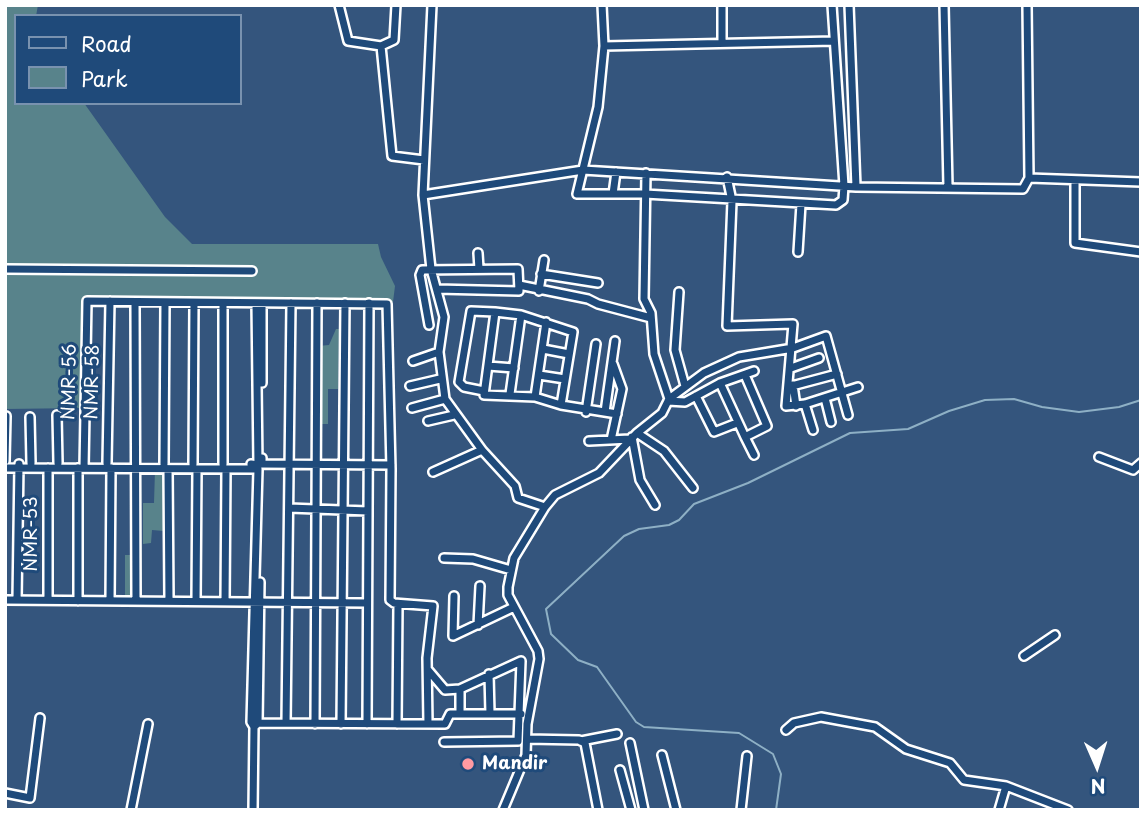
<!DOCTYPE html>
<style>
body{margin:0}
#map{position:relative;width:1146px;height:815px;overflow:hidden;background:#34557d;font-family:"Playpen Sans",sans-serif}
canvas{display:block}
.frame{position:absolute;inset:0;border:7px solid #fff;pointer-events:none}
.legend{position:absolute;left:14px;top:14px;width:228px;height:91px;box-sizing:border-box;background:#1f4a7a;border:2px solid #7992af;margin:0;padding:9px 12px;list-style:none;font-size:21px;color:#fff}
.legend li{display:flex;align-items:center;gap:14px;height:35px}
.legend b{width:35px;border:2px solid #7992af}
.north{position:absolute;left:1062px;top:731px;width:70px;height:70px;-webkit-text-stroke:5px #1f4a7a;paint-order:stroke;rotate:177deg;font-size:19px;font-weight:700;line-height:28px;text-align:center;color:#fff}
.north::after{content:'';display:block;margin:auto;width:24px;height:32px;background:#fff;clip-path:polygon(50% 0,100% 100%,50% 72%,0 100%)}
</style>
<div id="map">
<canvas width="1146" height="815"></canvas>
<div class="frame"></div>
<ul class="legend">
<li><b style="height:9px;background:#1f4a7a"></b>Road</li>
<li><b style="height:19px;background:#58838b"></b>Park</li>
</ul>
<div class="north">N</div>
</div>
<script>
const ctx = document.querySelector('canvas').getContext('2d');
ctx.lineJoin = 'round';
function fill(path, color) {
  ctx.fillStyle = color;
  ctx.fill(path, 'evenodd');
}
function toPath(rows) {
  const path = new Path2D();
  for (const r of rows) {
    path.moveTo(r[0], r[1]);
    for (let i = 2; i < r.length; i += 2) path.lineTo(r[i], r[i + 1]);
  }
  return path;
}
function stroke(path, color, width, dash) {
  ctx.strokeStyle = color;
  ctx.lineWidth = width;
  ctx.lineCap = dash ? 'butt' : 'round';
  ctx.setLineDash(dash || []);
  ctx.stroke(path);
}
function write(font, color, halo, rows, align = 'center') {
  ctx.font = font + ' "Playpen Sans",sans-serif';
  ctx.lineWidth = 6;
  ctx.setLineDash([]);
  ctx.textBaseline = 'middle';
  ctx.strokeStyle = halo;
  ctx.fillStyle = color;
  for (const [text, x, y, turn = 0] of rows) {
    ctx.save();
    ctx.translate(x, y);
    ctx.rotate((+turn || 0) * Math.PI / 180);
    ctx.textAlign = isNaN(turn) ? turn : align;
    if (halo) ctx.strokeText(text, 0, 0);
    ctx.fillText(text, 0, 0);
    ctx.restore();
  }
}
fill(toPath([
 [5,5,38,5,36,16,16,16,16,103,84,103,165,217,192,244,378,244,381,257,395,286,393,302,86,300,82,408,5,409],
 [336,329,339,329,338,389,328,389,328,424,318,424,318,346,329,345],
 [155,470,166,471,164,531,152,530,151,543,143,544,143,503,154,503],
 [125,555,138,555,136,601,125,601]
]), '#58838b');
stroke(toPath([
 [776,810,781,774,773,754,739,733,644,727,636,722,597,667,578,660,551,634,546,609,624,536,639,529,669,525,679,520,694,504,748,483,850,433,908,429,949,411,985,400,1014,399,1042,407,1079,412,1119,407,1141,400]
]), '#8eb0c5', 2);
const minor = toPath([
 [339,5,348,41,381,46,392,156,424,160],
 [432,5,423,195,431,269,444,317,439,352,445,399,482,450,515,486,518,498,545,507],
 [602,5,604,46,598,107,577,194,645,194,836,205,843,200,844,186,832,5],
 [722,5,722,43],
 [849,5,856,187],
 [944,5,948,187],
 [1027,5,1029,178],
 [381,46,394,40,396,5],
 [604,46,834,41],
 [646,173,644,299,651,313,654,354,669,399],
 [727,177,732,201,727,326,793,324,786,406,805,404,858,387],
 [1075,181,1075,243,1141,252],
 [613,194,616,172],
 [423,195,583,170,856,187,1023,189,1029,178,1141,182],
 [798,252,801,204],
 [478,253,479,269],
 [5,269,252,271],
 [541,274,598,283],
 [519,285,588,299,598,304,651,318],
 [539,291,544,260],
 [679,292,675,350,685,386],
 [135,302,136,601],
 [429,325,420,275,422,270,518,269,519,291,437,289],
 [543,349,569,354],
 [413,361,439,352],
 [488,366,514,368],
 [791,368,819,358],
 [539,375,565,379],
 [745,375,767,426,745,437,754,455],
 [262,383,262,303],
 [720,383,745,437],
 [793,385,796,406],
 [410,386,440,379],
 [788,387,837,374],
 [484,391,464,387,459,382,471,311,495,312],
 [510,394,521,315],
 [696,396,714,432,737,423],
 [535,397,546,322],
 [825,398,831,422],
 [668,401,685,402,720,383,754,371],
 [805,404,813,430],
 [561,405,535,397,484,395,495,312,521,315,573,332,561,405,617,414],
 [412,408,445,399],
 [586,412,596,344],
 [605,412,615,341],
 [57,415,58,463],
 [30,417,31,463],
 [428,421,454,415],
 [637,433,664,451,693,488],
 [632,437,640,480,655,505],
 [611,440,622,389,613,364],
 [589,441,630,439],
 [1099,457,1133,470,1141,463],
 [262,458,262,464,391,465],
 [5,461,6,416],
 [107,463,110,301],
 [164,464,165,302],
 [193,464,194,303],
 [223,464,223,303],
 [251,464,258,465,256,303],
 [5,468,258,469,251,722,254,727,253,810],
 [48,468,48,600],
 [84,468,87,301,387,304,391,469,390,600,394,603,433,606,427,658,428,724],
 [168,469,169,601],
 [433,472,482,450],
 [289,508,368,511],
 [444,558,473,559,511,570],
 [454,596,453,636,514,607],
 [5,600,367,603],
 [17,600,19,464],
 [78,601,78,468],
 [110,601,111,468],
 [196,601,197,469],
 [225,602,226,469],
 [478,625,480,586],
 [1024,656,1055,635],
 [428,670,445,690,460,689],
 [489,674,490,714],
 [258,723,445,724,450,714,521,714],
 [286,723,291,303],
 [315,724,317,303],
 [341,724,345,303],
 [367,724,369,303],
 [397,724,398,604],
 [255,726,258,723,260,582],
 [786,730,794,723,821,717,875,727,906,749,950,763,964,780,1006,786,1068,810],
 [527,739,579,740,585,743,598,810],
 [581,741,617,734],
 [444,742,518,741,521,661,460,689,460,714],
 [630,743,644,810],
 [662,755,676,810],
 [620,770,631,810],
 [5,793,30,798,40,718],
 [131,810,148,724],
 [503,810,526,755,527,724,539,659,538,651,508,595,508,587,514,558,545,507,555,495,599,473,637,433,662,413,669,399,704,373,739,357,793,348,826,336,848,415],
 [741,810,747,756],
 [999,810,1006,786]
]);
stroke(minor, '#fff', 12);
stroke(minor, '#1f4a7a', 7);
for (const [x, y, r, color] of [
 [468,764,7,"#ff9aa2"]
]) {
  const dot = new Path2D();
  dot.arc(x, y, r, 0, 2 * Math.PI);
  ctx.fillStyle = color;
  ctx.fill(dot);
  stroke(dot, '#1f4a7a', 2.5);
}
write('18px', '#fff', '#1f4a7a', [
 ["NMR-56",70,382,-89],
 ["NMR-58",93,382,-89],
 ["NMR-53",32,534,-90]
]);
write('bold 18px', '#fff', '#1f4a7a', [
 ["Mandir",482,764]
], 'left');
</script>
